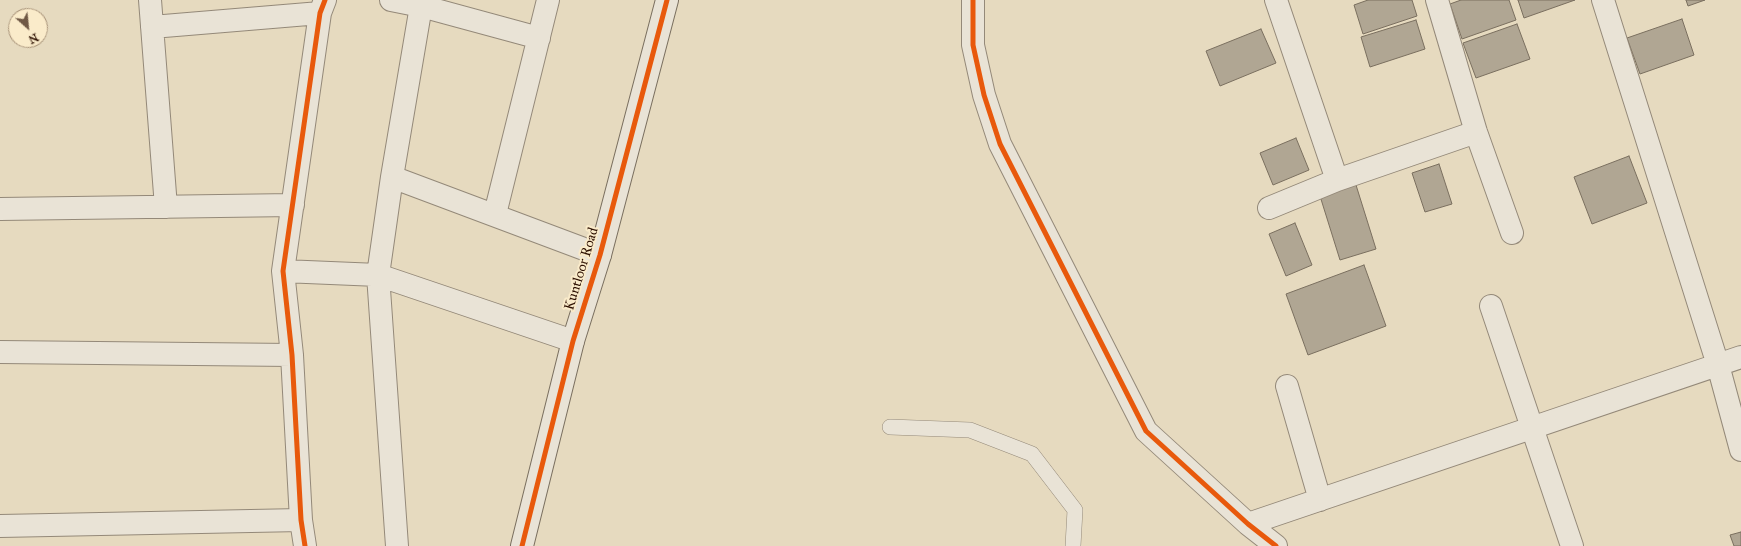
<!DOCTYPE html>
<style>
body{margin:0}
#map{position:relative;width:1741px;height:546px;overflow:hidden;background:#e6dabf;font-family:"IM FELL Great Primer",serif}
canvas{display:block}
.north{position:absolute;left:8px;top:8px;width:40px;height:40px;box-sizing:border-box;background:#faebca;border:1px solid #a9947a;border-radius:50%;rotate:153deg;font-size:11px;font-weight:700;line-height:16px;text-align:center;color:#2f1203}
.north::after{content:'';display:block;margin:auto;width:14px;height:18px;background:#6f5845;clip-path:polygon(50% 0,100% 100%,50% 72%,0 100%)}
</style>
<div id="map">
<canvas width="1741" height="546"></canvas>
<div class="north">N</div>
</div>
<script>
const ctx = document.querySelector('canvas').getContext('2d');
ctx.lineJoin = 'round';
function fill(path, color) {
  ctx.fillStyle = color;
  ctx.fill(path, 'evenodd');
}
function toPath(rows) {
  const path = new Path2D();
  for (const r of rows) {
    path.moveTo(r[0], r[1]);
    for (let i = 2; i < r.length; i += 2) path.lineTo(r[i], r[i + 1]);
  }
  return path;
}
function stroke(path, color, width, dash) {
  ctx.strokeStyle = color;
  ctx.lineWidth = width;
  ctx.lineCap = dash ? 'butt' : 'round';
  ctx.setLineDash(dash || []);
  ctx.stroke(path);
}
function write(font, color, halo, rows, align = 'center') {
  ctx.font = font + ' "IM FELL Great Primer",serif';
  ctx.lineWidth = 4;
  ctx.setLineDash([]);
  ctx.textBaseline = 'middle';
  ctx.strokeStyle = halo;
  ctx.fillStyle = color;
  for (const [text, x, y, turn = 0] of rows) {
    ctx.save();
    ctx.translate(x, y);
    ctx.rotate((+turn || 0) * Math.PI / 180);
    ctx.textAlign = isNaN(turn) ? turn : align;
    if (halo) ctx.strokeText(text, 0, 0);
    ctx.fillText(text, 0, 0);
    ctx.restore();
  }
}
const building = toPath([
 [1368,0,1412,0,1417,16,1363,34,1354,5,1368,0],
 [1461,0,1509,0,1516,20,1462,39,1450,4,1461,0],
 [1518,0,1575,0,1524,18,1518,0],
 [1686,0,1705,0,1688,6,1686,0],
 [1682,19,1694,55,1640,74,1627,38,1682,19],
 [1416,20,1425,49,1370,67,1361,37,1416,20],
 [1517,24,1530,59,1476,78,1463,43,1517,24],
 [1261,29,1276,63,1220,86,1206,51,1261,29],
 [1296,138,1309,170,1273,185,1260,153,1296,138],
 [1629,156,1647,203,1592,224,1574,177,1629,156],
 [1439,164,1452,204,1425,212,1412,173,1439,164],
 [1356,185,1376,249,1340,260,1320,196,1356,185],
 [1295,223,1312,265,1286,276,1269,234,1295,223],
 [1364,265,1386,326,1308,355,1286,294,1364,265],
 [1741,532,1741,546,1734,546,1730,535,1741,532]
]);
fill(building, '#b0a693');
stroke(building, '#7a6f5f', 1);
const lane = toPath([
 [890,427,970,430,1032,454,1075,510,1073,546]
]);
const street = toPath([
 [150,0,166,207],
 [391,0,421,6,539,38],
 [973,0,973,45,984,95,1000,144,1146,431,1248,524,1276,546],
 [1276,0,1337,180],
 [1437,0,1476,132,1512,233],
 [1603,0,1718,365,1741,450],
 [152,27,320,13],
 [392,177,600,255],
 [1269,208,1337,180,1476,132],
 [0,209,293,205],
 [495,214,548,0],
 [283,271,378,275,573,341],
 [1491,306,1572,546],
 [0,352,292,355],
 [1287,386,1320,500],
 [1248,524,1741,357],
 [0,526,301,520],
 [305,546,301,520,292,355,283,271,320,13,325,0],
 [397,546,378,275,392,177,421,6]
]);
const secondary = toPath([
 [522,546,573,341,600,255,667,0]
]);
stroke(lane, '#948979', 16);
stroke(street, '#948979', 24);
stroke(secondary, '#7a6f5f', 24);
stroke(lane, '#e9e3d6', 15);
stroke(street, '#e9e3d6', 22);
stroke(secondary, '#e9e3d6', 22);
stroke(toPath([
 [973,0,973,45,984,95,1000,144,1146,431,1248,524,1276,546],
 [305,546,301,520,292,355,283,271,320,13,325,0],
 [522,546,573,341,600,255,667,0]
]), '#e8590c', 5);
write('14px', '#2f1203', '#faebca', [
 ["Kuntloor Road",582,269,-73]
]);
</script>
